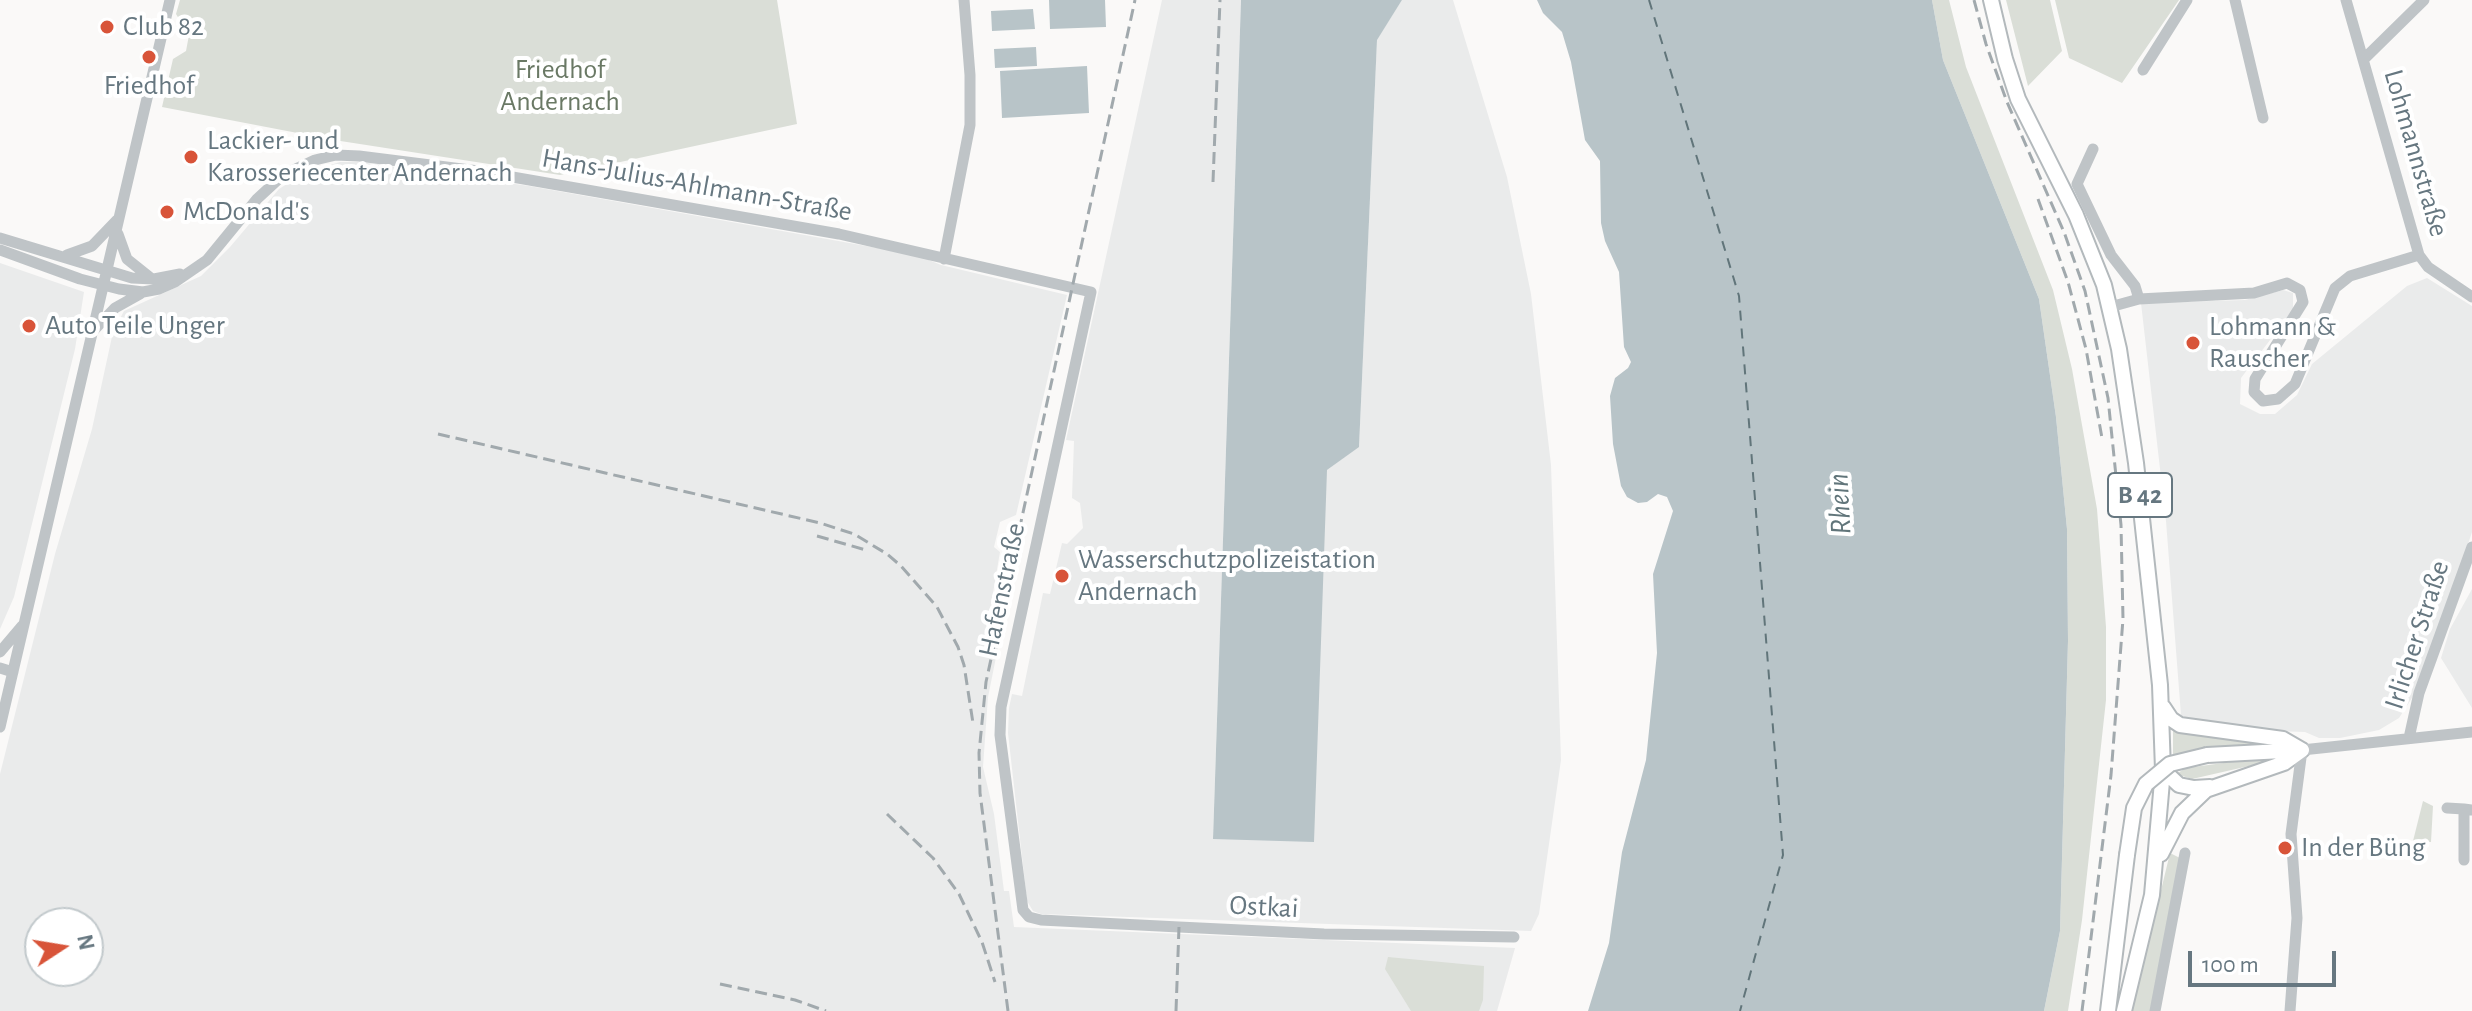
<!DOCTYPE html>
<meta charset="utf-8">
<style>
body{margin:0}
#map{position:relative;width:2472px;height:1011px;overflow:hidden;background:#faf9f8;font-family:"Alegreya Sans",sans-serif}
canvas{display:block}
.north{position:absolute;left:24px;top:907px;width:80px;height:80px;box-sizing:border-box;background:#fff;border:2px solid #c2c9cc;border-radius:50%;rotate:78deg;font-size:22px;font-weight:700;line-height:32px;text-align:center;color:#667780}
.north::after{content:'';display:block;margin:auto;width:28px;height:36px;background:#d85439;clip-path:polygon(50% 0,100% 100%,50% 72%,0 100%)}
.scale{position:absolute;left:2188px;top:951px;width:148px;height:36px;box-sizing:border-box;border:4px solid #667780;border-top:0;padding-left:10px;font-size:24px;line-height:28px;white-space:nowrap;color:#667780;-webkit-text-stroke:6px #fff;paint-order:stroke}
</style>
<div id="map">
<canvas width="2472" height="1011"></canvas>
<div class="north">N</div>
<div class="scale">100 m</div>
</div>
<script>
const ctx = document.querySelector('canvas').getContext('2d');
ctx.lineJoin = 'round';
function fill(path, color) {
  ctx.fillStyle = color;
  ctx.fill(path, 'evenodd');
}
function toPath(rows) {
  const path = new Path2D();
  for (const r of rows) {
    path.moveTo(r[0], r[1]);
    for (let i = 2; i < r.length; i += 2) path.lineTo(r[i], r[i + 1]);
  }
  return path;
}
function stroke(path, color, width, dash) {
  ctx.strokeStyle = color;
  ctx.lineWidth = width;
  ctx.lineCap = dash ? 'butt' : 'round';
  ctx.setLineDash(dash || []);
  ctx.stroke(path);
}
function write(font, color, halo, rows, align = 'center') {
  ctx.font = font + ' "Alegreya Sans",sans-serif';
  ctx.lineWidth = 8;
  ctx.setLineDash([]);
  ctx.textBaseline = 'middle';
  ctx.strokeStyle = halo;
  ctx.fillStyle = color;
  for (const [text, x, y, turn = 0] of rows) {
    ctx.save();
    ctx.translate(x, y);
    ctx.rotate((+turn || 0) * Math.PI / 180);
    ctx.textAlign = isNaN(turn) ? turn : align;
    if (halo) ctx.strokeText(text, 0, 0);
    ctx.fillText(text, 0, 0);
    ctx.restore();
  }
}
fill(toPath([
 [1162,0,1241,0,1213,838,1327,470,1359,446,1377,39,1402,0,1453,0,1507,177,1531,294,1551,465,1561,760,1539,914,1531,931,1041,914,1033,911,1027,901,1008,733,1009,708,1012,694,1022,696,1043,593,1050,594,1062,543,1067,544,1083,528,1080,503,1072,498,1074,441,1066,440],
 [340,162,360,162,529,186,917,255,941,265,1067,295,1016,515,1000,522,994,547,1000,552,993,593,1008,598,988,697,983,767,994,814,1004,891,1009,891,1014,927,1515,948,1497,1011,0,1011,0,774,55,554,92,429,113,332,124,311,201,276,230,247,279,189,304,173],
 [40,923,88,923,88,971,40,971],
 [0,263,84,292,75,349,14,597,0,629],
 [2427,278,2472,306,2472,532,2421,684,2399,718,2379,730,2340,738,2319,738,2305,732,2274,731,2186,719,2181,715,2166,521,2141,303,2245,300,2283,290,2293,293,2293,310,2241,378,2240,404,2260,414,2275,414,2297,395,2312,364,2407,286],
 [2472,589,2472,708,2441,658,2450,629]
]), '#eaebeb');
fill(toPath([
 [180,0,777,0,797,124,560,175,334,140,162,107,173,59,186,51,189,35,176,14],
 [1932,0,1949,0,1966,67,2053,290,2072,369,2097,509,2106,627,2106,700,2082,920,2068,1011,2044,1011,2060,931,2068,641,2067,529,2056,417,2039,299,1943,60],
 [2006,0,2050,0,2062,51,2028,86],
 [2055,0,2179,0,2122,83,2069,58],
 [2173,726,2282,746,2173,755],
 [2283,755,2284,758,2192,779,2176,774,2186,768],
 [2423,801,2433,806,2431,842,2413,841],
 [2170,853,2180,858,2151,1011,2132,1011],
 [1388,957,1484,966,1483,1000,1479,1011,1411,1011,1385,969]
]), '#daded7');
fill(toPath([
 [1049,0,1105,0,1106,27,1050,29],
 [1241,0,1402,0,1377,40,1359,447,1327,470,1314,842,1213,839],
 [1537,0,1932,0,1943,60,2039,299,2056,417,2067,529,2068,641,2060,931,2044,1011,1588,1011,1609,943,1622,852,1646,760,1657,653,1653,574,1673,511,1667,497,1658,494,1647,502,1638,503,1627,497,1621,486,1613,444,1610,396,1615,378,1628,368,1631,362,1624,347,1619,272,1605,241,1601,223,1600,161,1585,140,1571,62,1562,32,1543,13],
 [1033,9,1035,29,992,31,991,11],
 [1036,47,1037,66,995,68,994,49],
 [1087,66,1089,113,1002,118,1000,71]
]), '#b8c4c8');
stroke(toPath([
 [1649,0,1739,296,1783,855,1740,1011]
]), '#61757a', 2, [10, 8]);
const major = toPath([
 [1991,0,2005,59,2018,99,2076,215,2104,285,2119,349,2136,463,2160,685,2163,770,2152,895,2124,1011],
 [2163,707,2171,719,2180,725,2283,739,2302,750],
 [2207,755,2301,750],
 [2163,770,2179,785,2194,788,2210,787],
 [2161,854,2182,813,2206,790,2284,763,2302,750],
 [2108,1011,2127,855]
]);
stroke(major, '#b3b9bc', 18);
stroke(toPath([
 [2235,0,2263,118],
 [2346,0,2419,255,2428,267,2472,297],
 [2364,59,2424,0],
 [2143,70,2187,0],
 [2093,149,2077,184,2111,255,2135,286,2139,299],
 [118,234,127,259,152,279],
 [0,238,132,278,154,279,180,274],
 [0,250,80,279,119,289,143,292,159,289,175,282,207,260,257,199,283,175,315,160,336,155,359,156,478,171,839,234,1091,292,1001,707,1000,735,1023,910,1029,917,1041,920,1179,927,1324,934,1514,937],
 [67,255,92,246,117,220],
 [944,259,970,125,970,75,964,0],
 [2110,307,2139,299,2254,293,2287,283,2300,290,2303,302,2255,379,2254,392,2263,401,2278,399,2295,384,2335,288,2350,276,2419,255],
 [94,330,115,308,140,294],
 [0,652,22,626],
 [0,668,13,672],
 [0,727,170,0],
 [2409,738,2419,693,2472,547],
 [2447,808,2464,809],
 [2464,860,2464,809,2472,810],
 [2155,1011,2185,853],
 [2290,1011,2297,918,2291,834,2302,750,2472,732]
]), '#bfc4c7', 11);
stroke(major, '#fff', 14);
stroke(toPath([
 [1974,0,1986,44,2007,102,2064,232,2085,291,2108,398,2121,525,2123,619,2111,775,2082,1011],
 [1213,182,1220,0],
 [2038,199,2068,282,2086,349,2102,438],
 [438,434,820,523,854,534,887,554,901,566,937,607,958,647,964,665,973,723],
 [817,536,866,550],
 [887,814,933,858,959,894,982,942,995,982],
 [720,984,795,1000,826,1011],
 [1008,1011,980,793,979,753,986,682,1135,0],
 [1176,1011,1179,927]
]), '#a1a9ad', 3, [12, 6]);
const majorBridge = toPath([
 [2127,855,2134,808,2146,784,2170,764,2207,755]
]);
stroke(majorBridge, '#b3b9bc', 18, []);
stroke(majorBridge, '#fff', 14);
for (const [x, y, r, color] of [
 [107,27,8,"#d85439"],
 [149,57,8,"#d85439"],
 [191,157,8,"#d85439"],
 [167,212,8,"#d85439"],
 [29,326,8,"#d85439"],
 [2193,343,8,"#d85439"],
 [1062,576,8,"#d85439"],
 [2285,848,8,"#d85439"]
]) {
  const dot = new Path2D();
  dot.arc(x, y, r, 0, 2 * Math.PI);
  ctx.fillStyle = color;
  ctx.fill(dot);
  stroke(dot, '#fff', 3);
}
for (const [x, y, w] of [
 [2140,495,64]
]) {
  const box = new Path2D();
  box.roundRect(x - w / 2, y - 22, w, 44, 6);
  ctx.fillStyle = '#fff';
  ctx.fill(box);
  stroke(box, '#667780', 2);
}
write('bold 26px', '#667780', null, [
 ["B 42",2140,495]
]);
write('28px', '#667780', '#fff', [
 ["Club 82",123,27],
 ["Friedhof",149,86,"center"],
 ["Lackier- und",207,141],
 ["Karosseriecenter Andernach",207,173],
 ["McDonald's",183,212],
 ["Auto Teile Unger",45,326],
 ["Lohmann &",2209,327],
 ["Rauscher",2209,359],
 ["Wasserschutzpolizeistation",1078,560],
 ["Andernach",1078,592],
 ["In der Büng",2301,848]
], 'left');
write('28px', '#6a7965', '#fff', [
 ["Friedhof",560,70],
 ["Andernach",560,102]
]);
write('28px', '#667780', '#fff', [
 ["Lohmannstraße",2416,153,74],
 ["Hans-Julius-Ahlmann-Straße",697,185,10],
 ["Hafenstraße",1002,590,-78],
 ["Irlicher Straße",2417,635,-72],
 ["Ostkai",1264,907,3]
]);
write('italic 30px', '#61757a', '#fff', [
 ["Rhein",1840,504,-93]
]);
</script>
